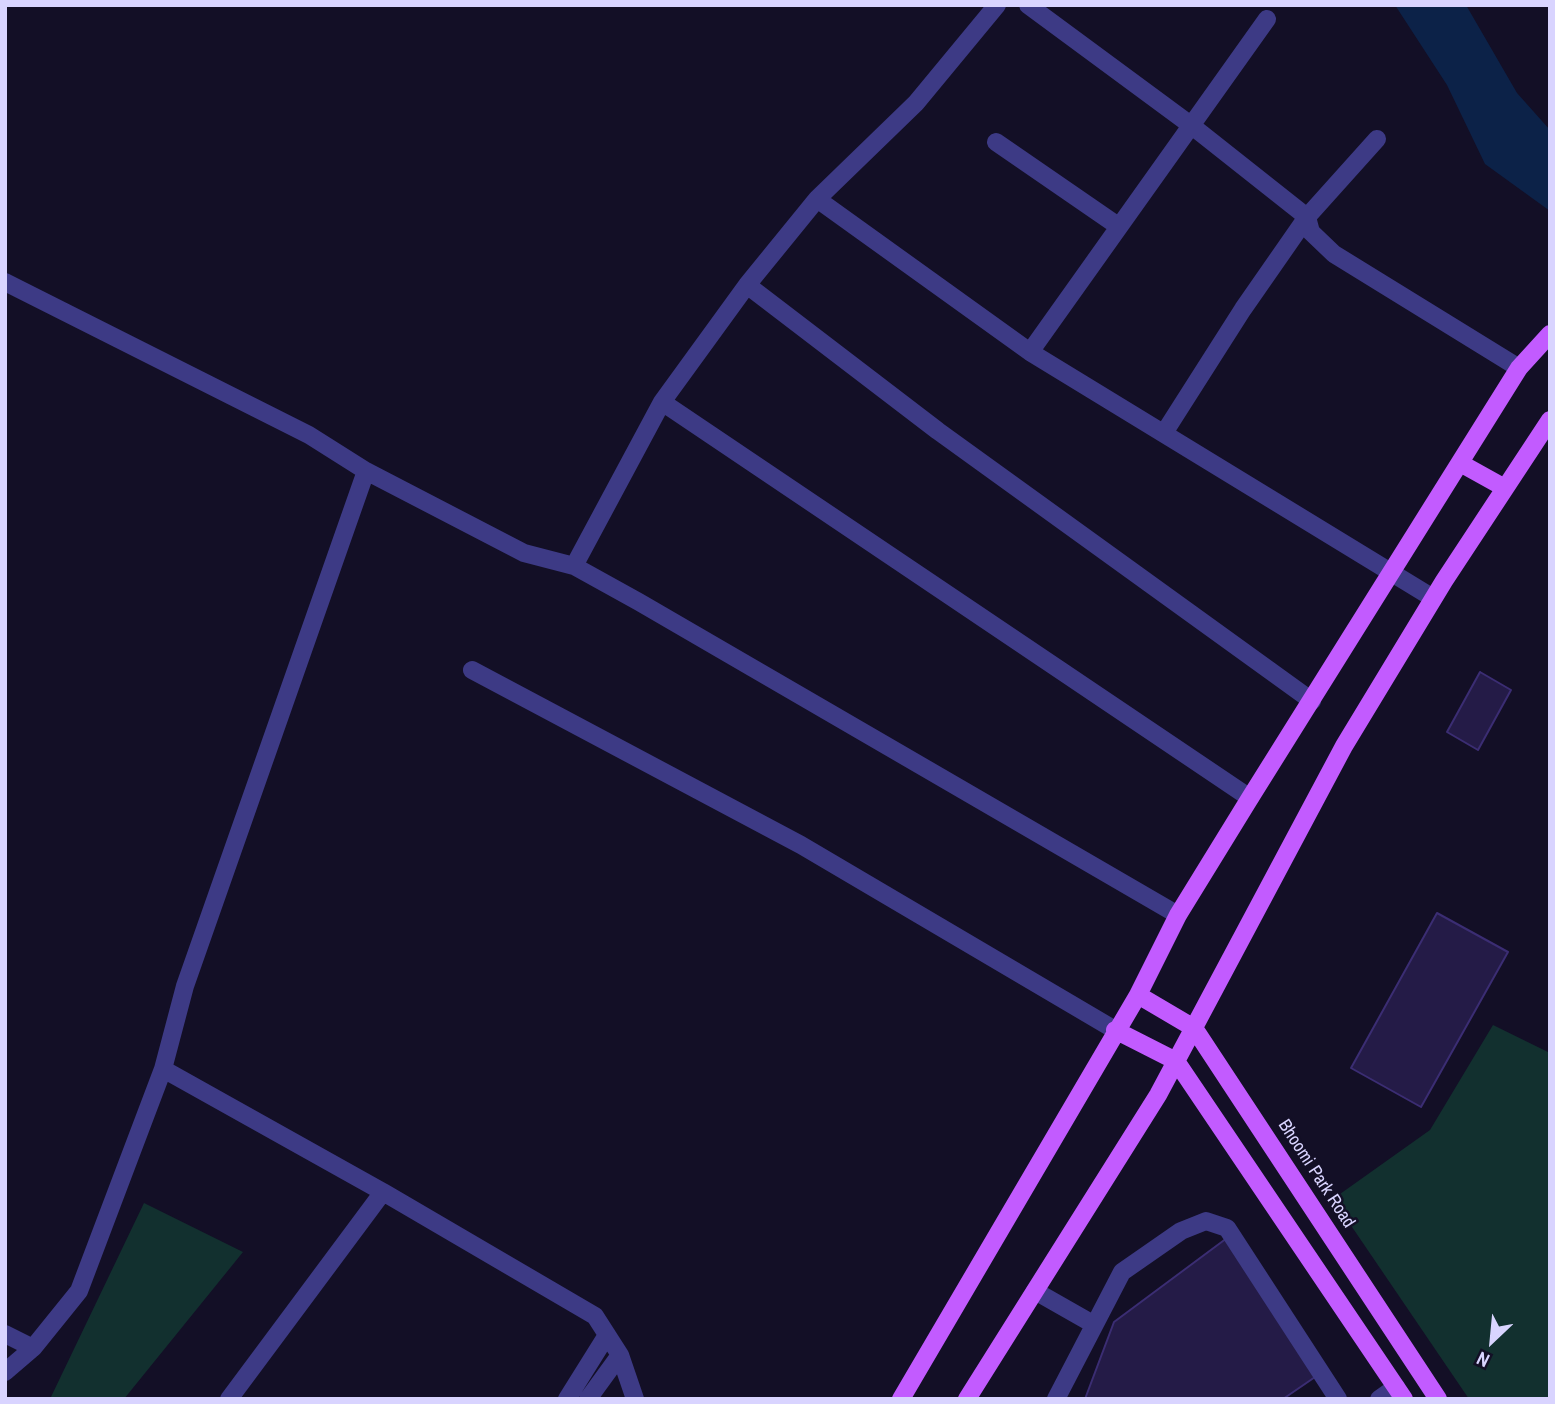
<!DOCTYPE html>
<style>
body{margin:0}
#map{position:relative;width:1555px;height:1404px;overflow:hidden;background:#130f26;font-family:"Archivo Narrow",sans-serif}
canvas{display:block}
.frame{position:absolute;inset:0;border:7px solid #d9d4ff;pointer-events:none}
.north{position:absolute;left:1457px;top:1306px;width:70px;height:70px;-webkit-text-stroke:5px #130f26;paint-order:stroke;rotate:206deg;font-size:19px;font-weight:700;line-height:28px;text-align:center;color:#d9d4ff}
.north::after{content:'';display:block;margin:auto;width:24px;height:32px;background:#d9d4ff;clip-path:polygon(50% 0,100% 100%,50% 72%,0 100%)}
</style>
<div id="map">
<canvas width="1555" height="1404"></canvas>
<div class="frame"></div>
<div class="north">N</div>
</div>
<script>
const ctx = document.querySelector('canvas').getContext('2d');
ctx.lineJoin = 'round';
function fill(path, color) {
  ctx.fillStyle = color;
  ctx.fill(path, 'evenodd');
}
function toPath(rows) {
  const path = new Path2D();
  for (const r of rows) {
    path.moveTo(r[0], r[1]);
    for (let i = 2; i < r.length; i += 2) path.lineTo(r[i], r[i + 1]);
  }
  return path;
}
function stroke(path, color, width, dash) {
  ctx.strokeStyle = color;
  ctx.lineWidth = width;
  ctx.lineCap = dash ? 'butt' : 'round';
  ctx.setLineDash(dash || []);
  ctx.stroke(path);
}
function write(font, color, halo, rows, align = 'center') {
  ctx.font = font + ' "Archivo Narrow",sans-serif';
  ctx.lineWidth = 5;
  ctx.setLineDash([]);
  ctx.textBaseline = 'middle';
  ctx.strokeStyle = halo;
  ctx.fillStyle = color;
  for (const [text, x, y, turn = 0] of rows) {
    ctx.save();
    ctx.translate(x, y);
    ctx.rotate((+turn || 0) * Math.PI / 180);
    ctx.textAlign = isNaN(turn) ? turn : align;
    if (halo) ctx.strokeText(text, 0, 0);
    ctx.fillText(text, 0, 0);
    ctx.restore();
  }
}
fill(toPath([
 [1493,1025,1550,1053,1550,1399,1469,1399,1333,1199,1430,1130],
 [144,1203,243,1252,124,1399,50,1399]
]), '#12302f');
fill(toPath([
 [1395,5,1466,5,1517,93,1550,130,1550,211,1485,164,1447,85]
]), '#0c2248');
const building = toPath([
 [1480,672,1511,690,1478,750,1447,732,1480,672],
 [1437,913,1508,952,1421,1107,1351,1068,1437,913],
 [1227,1238,1318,1375,1283,1399,1085,1399,1114,1322,1227,1238]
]);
fill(building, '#241b47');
stroke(building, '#3b2d73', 2);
stroke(toPath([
 [1028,5,1192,126,1307,217,1311,232,1334,254,1519,368],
 [996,142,1118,226],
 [817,199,1030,352,1433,598],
 [5,282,309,435,366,471,185,986,163,1069,79,1291,33,1348,5,1334],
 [747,285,938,431,1312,701],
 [1030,352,1267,19],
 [662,402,1250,798],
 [1164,433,1243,309,1307,217,1377,139],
 [366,471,524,553,574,566,639,602,1178,915],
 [574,566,662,402,747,285,817,199,916,103,997,5],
 [472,670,801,845,1115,1030],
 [163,1069,383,1192],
 [1035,1291,1093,1324],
 [5,1372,33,1348],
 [229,1399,383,1192,595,1316,620,1355,635,1399],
 [567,1399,607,1335],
 [588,1399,620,1355],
 [1056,1399,1122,1272,1181,1231,1206,1221,1227,1228,1338,1399],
 [1379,1399,1396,1387]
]), '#3d3a85', 18);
stroke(toPath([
 [1460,463,1505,488],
 [1138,995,1194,1028,1438,1399],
 [1115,1030,1176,1061,1404,1399],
 [901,1399,1138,995,1178,915,1250,798,1519,368,1550,334],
 [967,1399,1158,1095,1344,746,1444,581,1550,420]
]), '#c25bff', 18);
write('18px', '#d9d4ff', '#130f26', [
 ["Bhoomi Park Road",1316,1174,57]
]);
</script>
